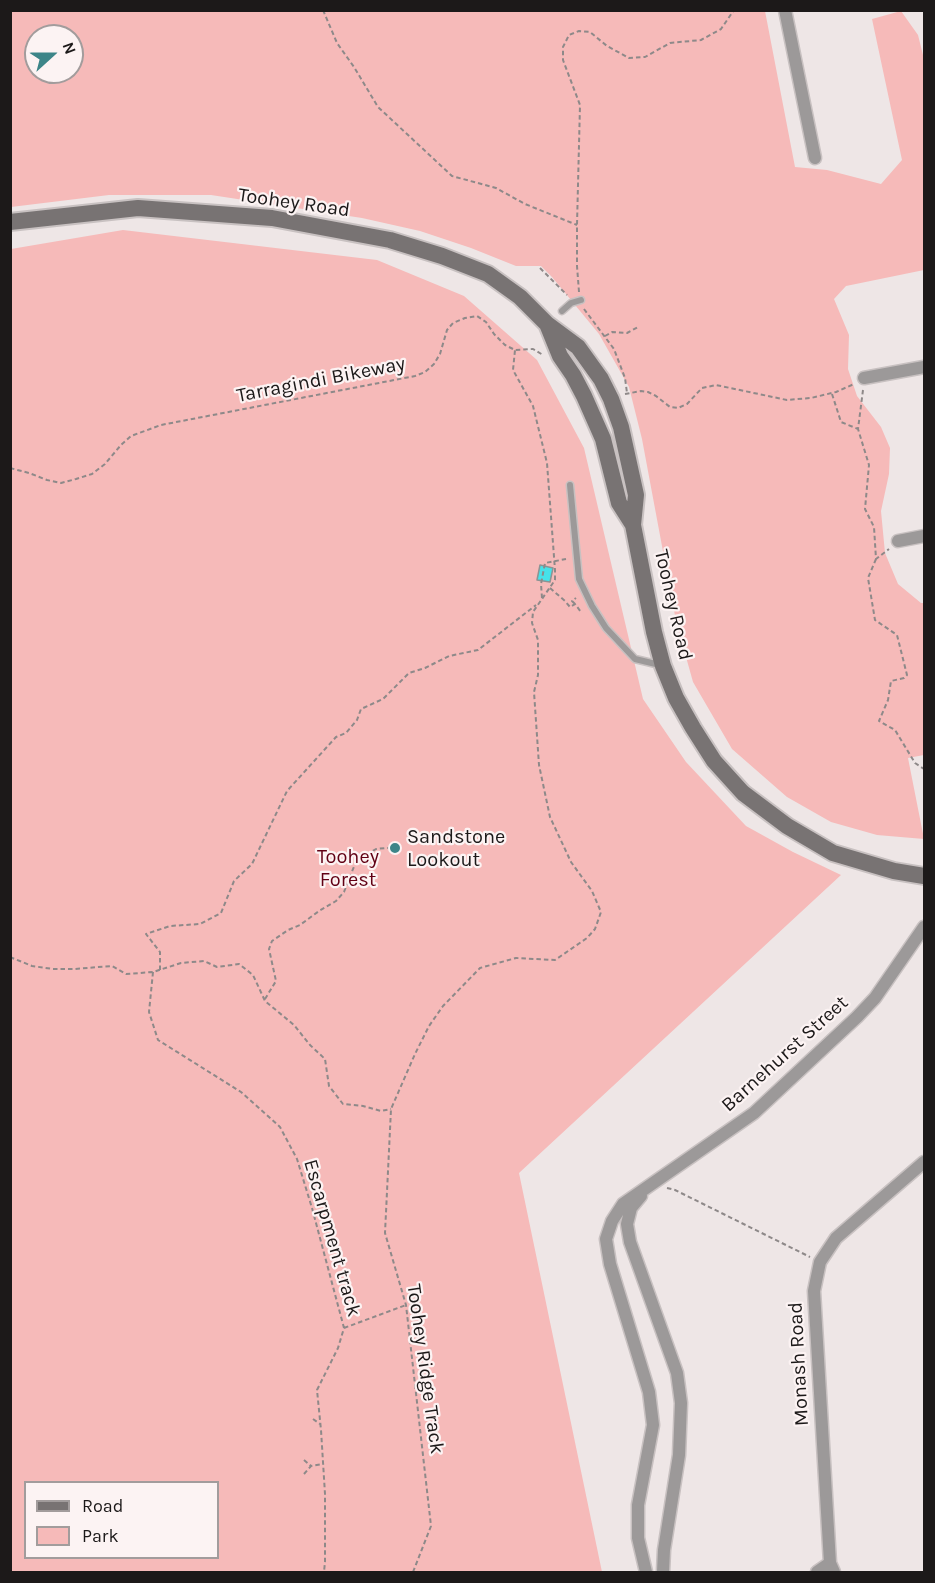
<!DOCTYPE html>
<style>
body{margin:0}
#map{position:relative;width:935px;height:1583px;overflow:hidden;background:#eee6e6;font-family:Karla,sans-serif}
canvas{display:block}
.frame{position:absolute;inset:0;border:12px solid #1c1919;pointer-events:none}
.legend{position:absolute;left:24px;top:1481px;width:195px;height:78px;box-sizing:border-box;background:#fcf3f3;border:2px solid #a29c9c;margin:0;padding:8px 10px;list-style:none;font-size:18px;color:#1c1919}
.legend li{display:flex;align-items:center;gap:12px;height:30px}
.legend b{width:30px;border:2px solid #a29c9c}
.north{position:absolute;left:24px;top:24px;width:60px;height:60px;box-sizing:border-box;background:#fcf3f3;border:2px solid #a29c9c;border-radius:50%;rotate:69deg;font-size:16px;font-weight:700;line-height:24px;text-align:center;color:#1c1919}
.north::after{content:'';display:block;margin:auto;width:21px;height:27px;background:#3d8588;clip-path:polygon(50% 0,100% 100%,50% 72%,0 100%)}
</style>
<div id="map">
<canvas width="935" height="1583"></canvas>
<div class="frame"></div>
<ul class="legend">
<li><b style="height:8px;background:#787373"></b>Road</li>
<li><b style="height:16px;background:#f6bab9"></b>Park</li>
</ul>
<div class="north">N</div>
</div>
<script>
const ctx = document.querySelector('canvas').getContext('2d');
ctx.lineJoin = 'round';
function fill(path, color) {
  ctx.fillStyle = color;
  ctx.fill(path, 'evenodd');
}
function toPath(rows) {
  const path = new Path2D();
  for (const r of rows) {
    path.moveTo(r[0], r[1]);
    for (let i = 2; i < r.length; i += 2) path.lineTo(r[i], r[i + 1]);
  }
  return path;
}
function stroke(path, color, width, dash) {
  ctx.strokeStyle = color;
  ctx.lineWidth = width;
  ctx.lineCap = dash ? 'butt' : 'round';
  ctx.setLineDash(dash || []);
  ctx.stroke(path);
}
function write(font, color, halo, rows, align = 'center') {
  ctx.font = font + ' Karla,sans-serif';
  ctx.lineWidth = 4.5;
  ctx.setLineDash([]);
  ctx.textBaseline = 'middle';
  ctx.strokeStyle = halo;
  ctx.fillStyle = color;
  for (const [text, x, y, turn = 0] of rows) {
    ctx.save();
    ctx.translate(x, y);
    ctx.rotate((+turn || 0) * Math.PI / 180);
    ctx.textAlign = isNaN(turn) ? turn : align;
    if (halo) ctx.strokeText(text, 0, 0);
    ctx.fillText(text, 0, 0);
    ctx.restore();
  }
}
fill(toPath([
 [10,11,765,11,795,167,827,170,881,184,902,160,872,19,901,11,918,35,924,59,924,270,846,286,834,299,849,335,848,369,857,396,881,427,890,448,889,474,881,511,885,553,898,584,921,603,924,603,924,755,908,758,924,839,877,835,831,822,787,797,732,749,693,682,676,621,642,439,629,387,599,334,552,277,541,266,516,266,471,248,420,231,362,218,211,195,109,195,11,207],
 [36,36,72,36,72,72,36,72],
 [123,230,377,260,464,296,537,360,584,448,643,699,686,762,746,826,793,852,841,875,519,1173,602,1572,11,1572,11,249],
 [26,1482,218,1482,218,1558,26,1558]
]), '#f6bab9');
const building = toPath([
 [540,565,553,568,550,582,537,580,540,565]
]);
fill(building, '#46e2e9');
stroke(building, '#8c9494', 1.5);
const service = toPath([
 [562,311,571,303,581,300],
 [570,485,579,579,592,606,606,628,635,659,660,665]
]);
const minor = toPath([
 [785,10,815,158],
 [864,378,924,367],
 [898,541,924,536],
 [641,1196,631,1208,627,1224,630,1242,677,1373,681,1403,679,1455,664,1550,663,1572],
 [646,1572,638,1538,638,1505,653,1425,649,1392,610,1264,606,1239,612,1221,623,1204,754,1113,857,1017,875,998,924,927],
 [817,1572,830,1563],
 [834,1572,830,1563,814,1291,820,1262,836,1238,924,1162]
]);
const secondary = toPath([
 [10,222,138,208,272,218,390,240,442,256,488,274,520,297,547,324,578,347,601,379,611,399,621,427,636,495,633,525,654,632,663,666,676,698,693,728,714,761,743,793,787,826,833,853,894,871,924,876],
 [547,324,560,356,573,375,584,396,603,439,619,503,633,525]
]);
stroke(service, '#c8c1c1', 9);
stroke(minor, '#c8c1c1', 15);
stroke(secondary, '#c8c1c1', 20);
stroke(toPath([
 [323,10,337,43,354,67,378,107,452,176,496,188,525,204,577,225],
 [540,268,567,295],
 [579,292,577,266,577,225,580,105,563,60,563,47,569,35,579,31,590,32,607,46,629,58,645,57,670,43,701,40,721,29,734,10],
 [584,309,614,349,625,378,627,393],
 [605,336,612,332,627,333,638,327],
 [863,390,858,429,869,465,865,509,874,527,876,559,889,549],
 [625,394,641,391,648,392,656,396,670,407,678,408,687,404,702,388,716,385,787,400,811,398,836,392,854,384],
 [832,394,841,422,858,429],
 [10,468,29,473,47,480,61,483,76,479,92,474,105,464,121,445,131,436,161,425,415,376,425,372,434,364,440,354,447,330,453,323,465,318,477,316,486,322,494,334,505,345,515,350,533,349,543,355],
 [876,559,868,578,875,620,897,635,907,675,904,678,891,681,888,700,879,721,895,730,915,763,924,769],
 [550,588,565,601,570,607,575,604,581,612],
 [542,598,541,584,545,563,566,559],
 [575,604,572,601,576,598],
 [10,957,32,966,53,969,74,969,112,966,126,974,153,972,181,963,204,961,217,967,239,964,253,975,265,1001,294,1025,310,1045,325,1059,329,1086,343,1104,363,1106,381,1111,391,1109],
 [160,970,160,952,146,934,170,926,200,924,221,913,234,881,252,864,287,791,336,737,346,733,357,720,361,709,383,699,409,673,425,668,449,656,478,650,536,605],
 [153,972,149,1012,158,1040,241,1092,280,1127,297,1159,312,1208,344,1328,338,1348,317,1390,321,1430,325,1494,325,1562,324,1572],
 [265,999,276,981,269,949,272,941,288,930,300,925,319,911,336,901,344,892,355,864,363,857,376,849,386,848,395,848],
 [667,1188,675,1190,810,1257],
 [344,1328,406,1305],
 [313,1419,320,1424],
 [304,1460,311,1466],
 [304,1474,311,1466,323,1464],
 [413,1572,431,1526,406,1305,385,1233,391,1109,415,1054,429,1026,443,1006,480,968,516,958,555,960,587,938,595,929,601,912,592,891,571,862,550,817,539,765,534,692,538,675,538,640,532,623,533,612,555,580,555,570,547,463,533,406,513,370,515,350]
]), '#8e8989', 2, [4.5, 3]);
stroke(service, '#9c9999', 6);
stroke(minor, '#9c9999', 12);
stroke(secondary, '#787373', 16);
for (const [x, y, r, color] of [
 [395,848,6,"#3d8588"]
]) {
  const dot = new Path2D();
  dot.arc(x, y, r, 0, 2 * Math.PI);
  ctx.fillStyle = color;
  ctx.fill(dot);
  stroke(dot, '#fcf3f3', 2);
}
write('20px', '#1c1919', '#fcf3f3', [
 ["Toohey Road",294,203,8],
 ["Tarragindi Bikeway",321,380,-11],
 ["Toohey Road",673,605,77],
 ["Barnehurst Street",785,1054,-42],
 ["Escarpment track",332,1238,74],
 ["Monash Road",799,1364,-93],
 ["Toohey Ridge Track",425,1369,82]
]);
write('20px', '#1c1919', '#fcf3f3', [
 ["Sandstone",407,837],
 ["Lookout",407,860]
], 'left');
write('20px', '#610014', '#fcf3f3', [
 ["Toohey",348,857],
 ["Forest",348,880]
]);
</script>
